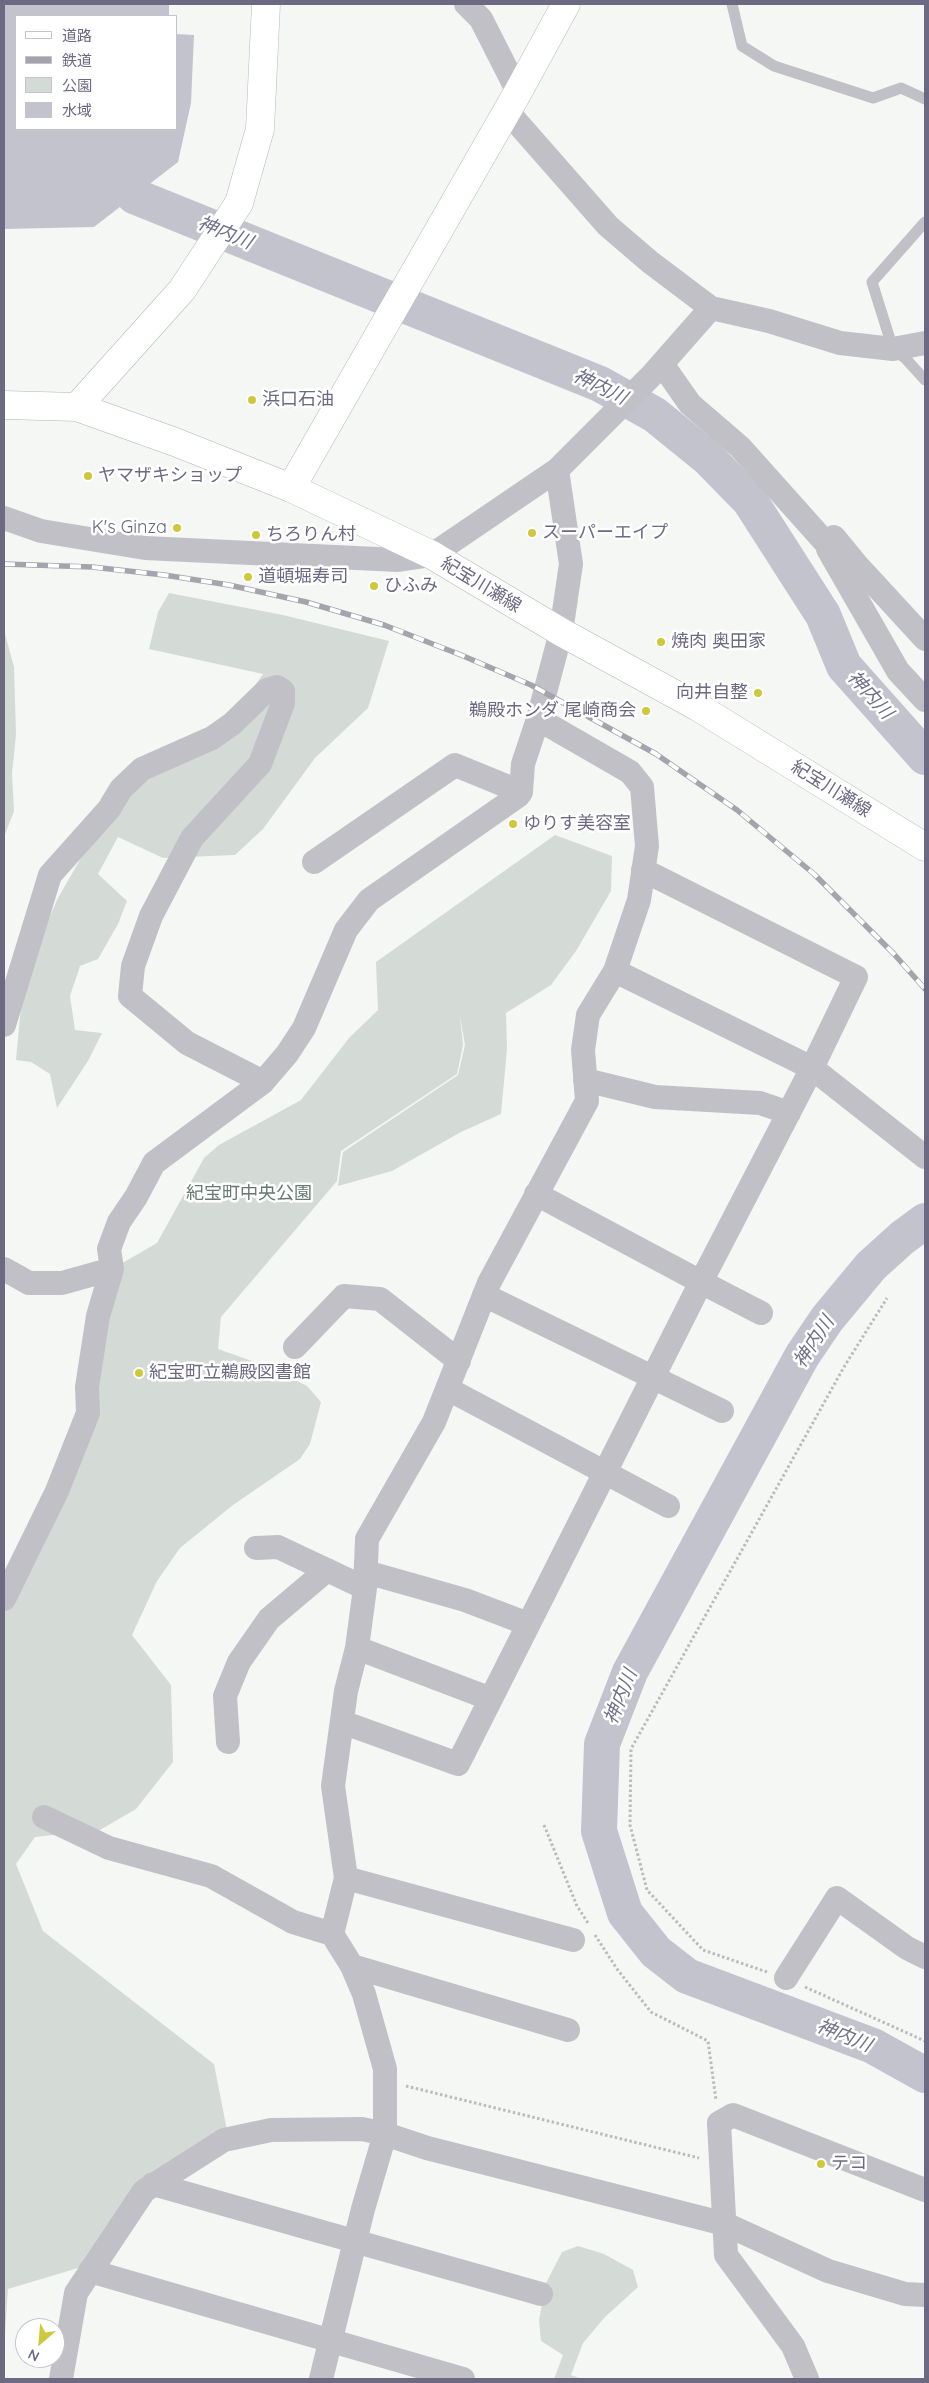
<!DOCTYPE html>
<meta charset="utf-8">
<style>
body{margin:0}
#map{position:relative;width:929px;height:2383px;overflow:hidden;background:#f5f7f4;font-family:Quicksand,"Noto Sans JP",sans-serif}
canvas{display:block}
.frame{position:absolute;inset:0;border:5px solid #6d6982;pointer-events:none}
.legend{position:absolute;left:15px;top:15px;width:162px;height:115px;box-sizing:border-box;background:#fff;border:1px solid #c5c3cd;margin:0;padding:6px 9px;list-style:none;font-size:15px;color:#6d6982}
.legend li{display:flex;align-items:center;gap:10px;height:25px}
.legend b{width:25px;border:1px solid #c5c3cd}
.north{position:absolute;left:15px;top:2318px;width:50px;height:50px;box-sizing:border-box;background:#fff;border:1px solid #c5c3cd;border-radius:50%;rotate:207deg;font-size:14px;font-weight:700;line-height:20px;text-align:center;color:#6d6982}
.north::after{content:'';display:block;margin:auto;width:18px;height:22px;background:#d0c83b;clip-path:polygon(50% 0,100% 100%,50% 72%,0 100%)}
</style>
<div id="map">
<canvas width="929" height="2383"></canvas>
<div class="frame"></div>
<ul class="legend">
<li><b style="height:6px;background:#fff"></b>道路</li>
<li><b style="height:6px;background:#a5a4ad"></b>鉄道</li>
<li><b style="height:14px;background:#d4dbd7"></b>公園</li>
<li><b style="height:14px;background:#c3c3ce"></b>水域</li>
</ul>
<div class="north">N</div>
</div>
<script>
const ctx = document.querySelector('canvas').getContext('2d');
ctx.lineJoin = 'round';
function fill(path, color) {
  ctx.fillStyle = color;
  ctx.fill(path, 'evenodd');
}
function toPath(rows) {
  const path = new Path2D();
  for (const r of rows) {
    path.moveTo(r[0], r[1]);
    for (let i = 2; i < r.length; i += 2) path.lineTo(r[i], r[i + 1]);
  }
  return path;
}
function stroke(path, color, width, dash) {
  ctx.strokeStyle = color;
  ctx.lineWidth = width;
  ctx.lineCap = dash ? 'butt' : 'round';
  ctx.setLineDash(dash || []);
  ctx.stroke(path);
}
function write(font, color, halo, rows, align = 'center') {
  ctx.font = font + ' Quicksand,"Noto Sans JP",sans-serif';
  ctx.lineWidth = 5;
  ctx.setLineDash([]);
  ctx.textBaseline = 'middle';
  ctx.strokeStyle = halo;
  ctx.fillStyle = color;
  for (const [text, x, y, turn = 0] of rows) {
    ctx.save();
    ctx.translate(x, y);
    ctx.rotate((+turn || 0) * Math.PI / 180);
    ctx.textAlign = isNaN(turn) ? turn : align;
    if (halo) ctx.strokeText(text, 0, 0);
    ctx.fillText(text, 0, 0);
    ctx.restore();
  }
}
fill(toPath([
 [169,593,283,615,389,641,368,708,315,758,263,829,235,855,163,858,118,837,98,874,127,901,118,924,98,959,80,966,70,996,75,1030,102,1033,88,1061,57,1108,50,1074,31,1062,16,1060,24,974,58,898,109,809,151,765,224,730,263,674,149,649,158,612],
 [4,630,14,667,16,735,12,773,14,811,4,837],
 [555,835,612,856,611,891,576,951,551,985,506,1013,507,1049,501,1114,461,1132,392,1171,338,1186,343,1152,458,1075,465,1045,460,1016,463,1045,457,1074,341,1151,337,1181,221,1317,218,1349,269,1367,307,1386,321,1402,310,1444,300,1459,233,1505,180,1548,157,1581,132,1635,171,1685,173,1762,136,1809,100,1830,35,1837,16,1864,43,1931,214,2064,227,2130,78,2268,8,2289,4,2349,4,1613,15,1595,57,1491,112,1269,157,1243,204,1158,219,1145,301,1100,349,1038,378,1010,376,962],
 [578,2246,604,2254,633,2270,638,2287,605,2317,583,2343,571,2375,582,2379,554,2379,563,2355,541,2341,539,2320,546,2283,562,2252]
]), '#d4dbd7');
fill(toPath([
 [4,4,169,4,169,16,16,16,16,129,176,129,176,34,194,35,191,103,178,162,94,227,4,229]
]), '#c3c3ce');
stroke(toPath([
 [134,196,600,384,655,415,708,458,750,501,823,615,844,666,925,757],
 [925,1221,902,1238,871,1266,827,1319,802,1356,630,1672,602,1744,599,1831,625,1913,656,1952,687,1976,873,2046,925,2075]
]), '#c3c3ce', 36);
const secondary = toPath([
 [77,407,182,290,239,203,260,129,266,4],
 [291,488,518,92,566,4]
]);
const primary = toPath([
 [4,405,77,407,175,442,291,488,432,555,561,632,698,707,925,847]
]);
stroke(secondary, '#b9b7bf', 29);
stroke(primary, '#b5b4bb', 29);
stroke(toPath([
 [544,1825,577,1906,588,1923],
 [595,1935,617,1969,651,2012,708,2041,716,2100],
 [767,1972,703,1950,647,1890,630,1825,631,1749,844,1367,887,1298],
 [805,1987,925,2041],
 [406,2086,699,2158]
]), '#bbbabf', 3, [2.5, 2.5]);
stroke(toPath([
 [732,4,742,46,774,66,873,98,901,88,925,99],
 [925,222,872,282,893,349,906,359,925,380]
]), '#c1c0c7', 11);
stroke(toPath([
 [466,4,481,19,518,92],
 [507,111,608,226,650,262,711,308,769,321,840,343,893,349,925,343],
 [662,364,690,404,740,447,824,541,834,537,857,565,925,639],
 [4,518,41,531,145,548,398,560,432,555,557,470,652,375,711,308],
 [828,549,898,671,925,700],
 [314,862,455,765,521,792],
 [615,971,812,1068,925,1157],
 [4,1025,50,875,109,809,121,789,142,769,212,738,232,724,267,690,277,687,283,691,283,703,260,764,192,838,151,916,133,966,130,996,187,1043,263,1082],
 [585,1080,655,1097,760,1103,789,1113],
 [536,1194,701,1282,812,1068,856,977,643,870],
 [4,1269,29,1283,62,1283,112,1269],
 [484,1295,722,1411],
 [295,1347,344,1296,380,1299,459,1361],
 [448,1389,668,1506],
 [256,1548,278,1547,365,1588],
 [366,1572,465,1600,528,1624],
 [4,1599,57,1491,88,1413,87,1387,98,1316,112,1269,109,1249,119,1222,136,1197,154,1163,263,1082,287,1054,304,1028,346,930,369,900,518,796,521,792,523,764,538,719,561,632,571,564,557,470],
 [357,1648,491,1699],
 [342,1722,458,1764,701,1282,761,1313],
 [228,1742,225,1696,239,1662,269,1619,327,1570],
 [44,1817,109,1848,211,1876,293,1922,332,1934],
 [346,1878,573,1940],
 [352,1966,568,2030],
 [786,1978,837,1898,907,1948,925,1957],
 [153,2184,541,2294],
 [90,2271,463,2379],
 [61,2379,76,2293,144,2191,224,2140,271,2130,362,2129,385,2134,427,2148,725,2224,828,2271,905,2294,925,2295],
 [321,2379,363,2209,385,2134,385,2069,364,1994,352,1966,332,1934,346,1878,333,1786,346,1691,357,1648,365,1588,367,1539,434,1422,489,1283,587,1101,583,1050,588,1015,615,971,639,900,647,846,642,787,630,772,538,719],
 [807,2379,793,2346,726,2255,719,2123,733,2115,925,2190]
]), '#c1c0c7', 24);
stroke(secondary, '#fff', 28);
stroke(primary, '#fff', 28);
const rail = toPath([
 [4,564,92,567,164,575,229,585,306,602,384,625,461,655,531,685,656,754,737,810,814,874,894,954,925,989]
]);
stroke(rail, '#a5a4ad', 5.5);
stroke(rail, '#fff', 4, [11]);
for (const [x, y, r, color] of [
 [252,400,5,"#d0c83b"],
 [88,476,5,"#d0c83b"],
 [177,528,5,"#d0c83b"],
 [532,533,5,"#d0c83b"],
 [256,535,5,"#d0c83b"],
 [248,577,5,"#d0c83b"],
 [374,586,5,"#d0c83b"],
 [661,642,5,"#d0c83b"],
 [758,693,5,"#d0c83b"],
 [646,711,5,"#d0c83b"],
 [513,824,5,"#d0c83b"],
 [139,1373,5,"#d0c83b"],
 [821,2164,5,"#d0c83b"]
]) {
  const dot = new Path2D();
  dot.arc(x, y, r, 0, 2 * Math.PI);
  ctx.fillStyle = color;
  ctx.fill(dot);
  stroke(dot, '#fff', 2);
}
write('18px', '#6d6982', '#fff', [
 ["浜口石油",262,400],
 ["ヤマザキショップ",98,476],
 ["K's Ginza",167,528,"right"],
 ["スーパーエイプ",542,533],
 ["ちろりん村",266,535],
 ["道頓堀寿司",258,577],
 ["ひふみ",384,586],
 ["焼肉 奥田家",671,642],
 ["向井自整",748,693,"right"],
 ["鵜殿ホンダ 尾崎商会",636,711,"right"],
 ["ゆりす美容室",523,824],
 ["紀宝町立鵜殿図書館",149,1373],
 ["テコ",831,2164]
], 'left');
write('18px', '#6d6982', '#fff', [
 ["紀宝川瀬線",481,585,31],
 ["紀宝川瀬線",831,789,32]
]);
write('18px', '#677a71', '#fff', [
 ["紀宝町中央公園",249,1194]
]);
write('italic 19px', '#70708b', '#fff', [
 ["神内川",225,233,22],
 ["神内川",600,387,26],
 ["神内川",870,695,48],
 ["神内川",814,1342,-57],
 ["神内川",621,1697,-68],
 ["神内川",844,2036,22]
]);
</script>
